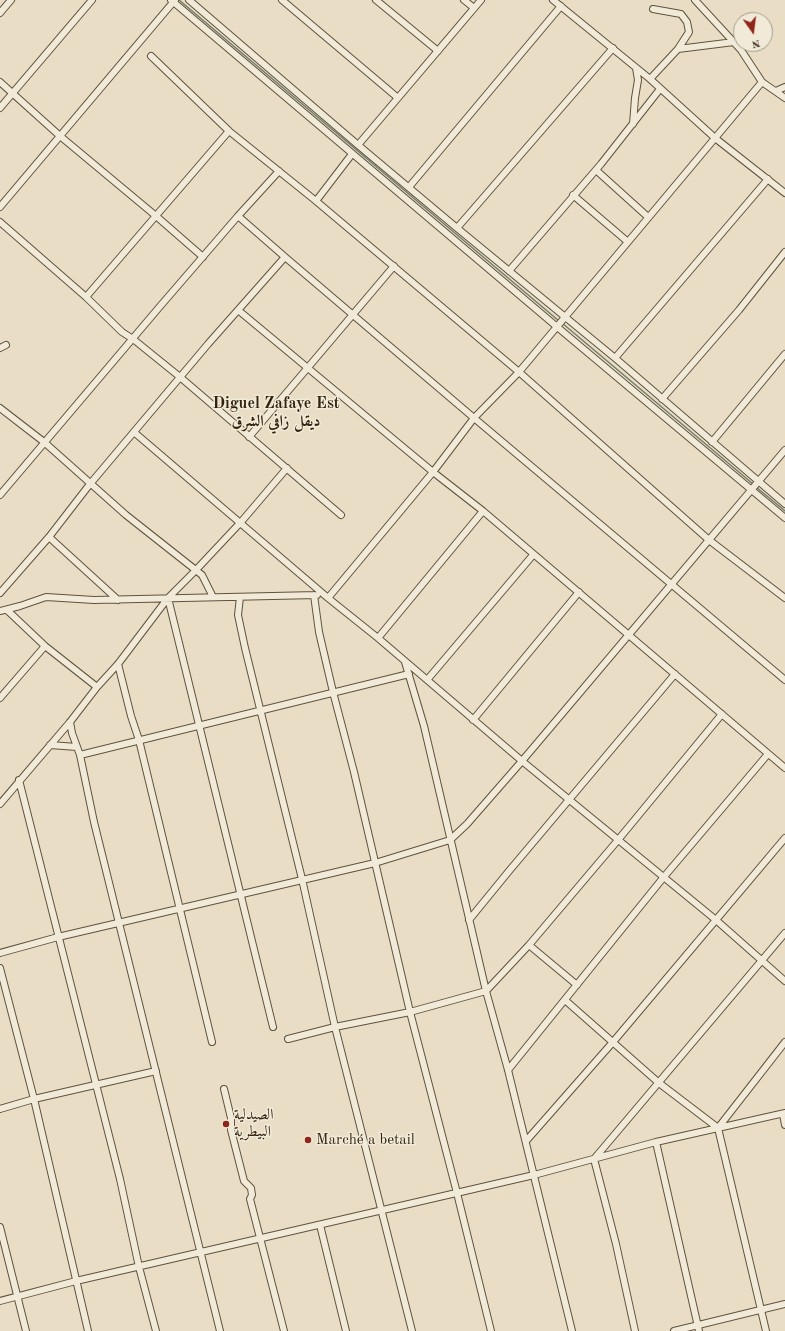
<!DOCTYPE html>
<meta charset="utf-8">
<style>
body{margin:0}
#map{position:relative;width:785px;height:1331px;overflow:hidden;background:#e9dec5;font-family:"Old Standard TT",serif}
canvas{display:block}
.north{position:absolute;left:733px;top:12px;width:40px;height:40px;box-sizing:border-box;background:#f1ead9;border:1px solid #a59a87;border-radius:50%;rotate:166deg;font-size:11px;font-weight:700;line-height:16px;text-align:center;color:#33230d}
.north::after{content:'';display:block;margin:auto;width:14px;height:18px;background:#8f2418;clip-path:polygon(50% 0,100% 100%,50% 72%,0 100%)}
</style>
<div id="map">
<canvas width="785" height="1331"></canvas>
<div class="north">N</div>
</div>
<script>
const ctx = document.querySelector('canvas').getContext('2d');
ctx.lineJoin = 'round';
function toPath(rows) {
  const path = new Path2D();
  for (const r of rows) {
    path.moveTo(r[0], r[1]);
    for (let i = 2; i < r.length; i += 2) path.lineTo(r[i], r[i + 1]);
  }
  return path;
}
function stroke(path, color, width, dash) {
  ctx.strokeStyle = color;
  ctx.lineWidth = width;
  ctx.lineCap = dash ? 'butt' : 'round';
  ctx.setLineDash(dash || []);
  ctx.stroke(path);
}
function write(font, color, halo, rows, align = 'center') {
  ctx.font = font + ' "Old Standard TT",Amiri,serif';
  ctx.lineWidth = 3;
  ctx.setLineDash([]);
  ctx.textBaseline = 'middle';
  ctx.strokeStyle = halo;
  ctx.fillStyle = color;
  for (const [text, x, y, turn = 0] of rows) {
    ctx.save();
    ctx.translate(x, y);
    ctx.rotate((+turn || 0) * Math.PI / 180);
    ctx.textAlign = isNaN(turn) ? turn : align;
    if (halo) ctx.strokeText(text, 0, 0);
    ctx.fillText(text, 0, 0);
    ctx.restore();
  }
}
stroke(toPath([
 [179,0,559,321],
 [562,323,753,484],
 [756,487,785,511]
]), '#707f6f', 1.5);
const street = toPath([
 [171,0,556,326,785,518],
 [189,0,358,145,457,228,615,358,785,504],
 [282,0,398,98],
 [376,0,438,51],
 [464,0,474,8],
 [553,0,650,79,715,138,785,193],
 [695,0,741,50,762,82,785,98],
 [653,9,681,14,687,22,689,32,678,49],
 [0,13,11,0],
 [151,56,229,131,316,201,519,372,709,540,785,598],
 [650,79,678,49,734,42],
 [0,82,60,136,156,216,203,257],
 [776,91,785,87],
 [0,108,92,0],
 [633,124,635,98,638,80,636,68],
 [358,145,481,0],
 [596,170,648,217],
 [409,187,561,6],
 [573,195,628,242],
 [316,201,352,154],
 [0,207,175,0],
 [0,222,86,297,122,332,133,339,180,377,341,515],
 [457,228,613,48],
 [285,257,474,418,785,680],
 [509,271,601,164,660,89],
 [86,297,229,131],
 [238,310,433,472,483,511,785,768],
 [0,348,6,345],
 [615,358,768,179],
 [662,399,739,310,785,252],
 [0,408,44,442,126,515,202,575,213,597],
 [135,433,328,598,378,638,522,761,716,920,785,981],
 [249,437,394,266],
 [712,442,785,354],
 [0,495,162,304,238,216,279,171],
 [49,537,118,600],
 [0,593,49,537,90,484,208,344,285,257,238,216],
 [314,595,319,632,333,692,354,772,410,1012,457,1193,491,1331],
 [240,597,238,615,245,648,302,879,335,1027,412,1331],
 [168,598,273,1027],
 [328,598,433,472,474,418,519,372,762,82],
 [7,610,45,646,97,687],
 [0,611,20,606,46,597,94,600,317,595],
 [378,638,483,511],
 [405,662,424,726,486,991,508,1070,572,1331],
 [118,664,131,716,139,740,212,1042],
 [427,680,533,555],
 [0,698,45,646],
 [473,720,579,592],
 [70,722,72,733,80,755,94,822,220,1331],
 [50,745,77,747],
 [80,755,409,674],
 [19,780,120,1179,139,1267,156,1331],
 [0,804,70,722,97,687,118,664,168,598,195,571,241,522,287,468],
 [469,920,509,871,675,674],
 [529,945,577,985],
 [0,953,58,937,375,863,450,840,467,824,522,761,785,450],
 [0,968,34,1099,88,1331],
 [565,1000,659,1083,718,1128,766,1331],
 [288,1039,335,1027,410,1012,486,991,529,945,618,840,722,714],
 [508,1070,663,878,768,754],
 [224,1089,231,1118,231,1130,244,1181,251,1188,252,1195,250,1199,284,1331],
 [0,1109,34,1099,156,1071],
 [783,1114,785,1125],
 [718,1128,785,1042],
 [526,1141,613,1042,785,838],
 [656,1142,699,1331],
 [320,1225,346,1331],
 [0,1227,26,1331],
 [0,1301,76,1281,534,1175,656,1142,785,1113],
 [635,1331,616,1244,594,1159,785,933],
 [674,1331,785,1304]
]);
stroke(street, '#60523b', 8);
stroke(street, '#f1ead9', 6);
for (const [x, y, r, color] of [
 [226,1124,4,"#8f2418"],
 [308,1140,4,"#8f2418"]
]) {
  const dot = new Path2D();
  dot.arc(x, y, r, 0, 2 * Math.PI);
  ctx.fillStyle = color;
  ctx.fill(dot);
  stroke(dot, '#f1ead9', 1.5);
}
write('15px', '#33230d', '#f1ead9', [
 ["الصيدلية",234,1115],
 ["البيطرية",234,1132],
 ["Marché a betail",316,1140]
], 'left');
write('bold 16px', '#33230d', '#f1ead9', [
 ["Diguel Zafaye Est",276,404],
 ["ديقل زافي الشرق",276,422]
]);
</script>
